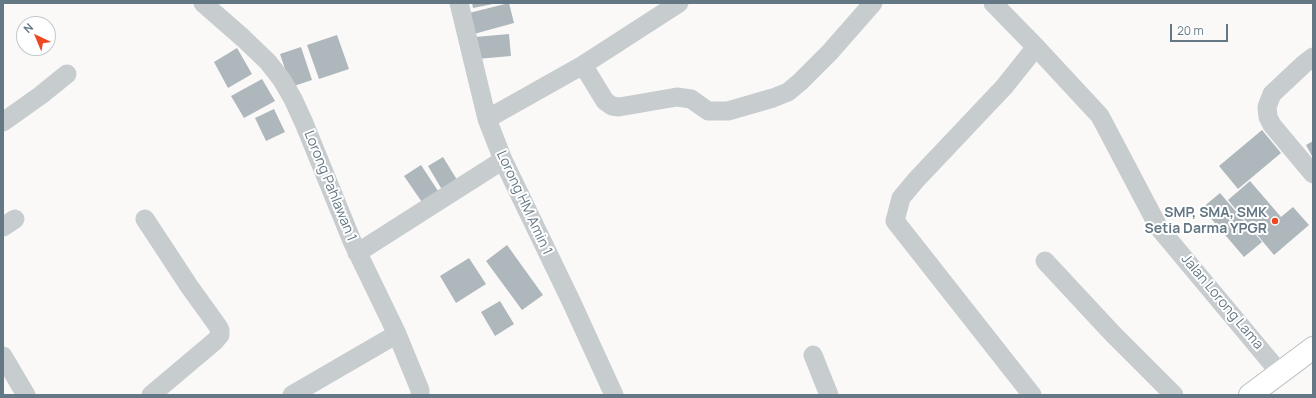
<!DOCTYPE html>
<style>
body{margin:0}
#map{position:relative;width:1316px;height:398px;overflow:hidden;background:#faf9f7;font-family:Manrope,sans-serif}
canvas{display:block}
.frame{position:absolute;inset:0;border:4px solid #637784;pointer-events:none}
.north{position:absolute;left:16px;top:16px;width:40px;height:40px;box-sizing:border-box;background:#fff;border:1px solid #c1c9ce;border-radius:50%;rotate:316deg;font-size:11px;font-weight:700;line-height:16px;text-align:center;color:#637784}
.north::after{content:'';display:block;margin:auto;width:14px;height:18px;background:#ed4724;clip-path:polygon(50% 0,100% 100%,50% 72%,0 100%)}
.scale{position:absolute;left:1170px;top:24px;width:58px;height:18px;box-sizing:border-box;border:2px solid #637784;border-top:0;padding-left:5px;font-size:12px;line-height:14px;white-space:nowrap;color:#637784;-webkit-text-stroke:3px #fff;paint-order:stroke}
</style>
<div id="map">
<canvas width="1316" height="398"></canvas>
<div class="frame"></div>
<div class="north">N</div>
<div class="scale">20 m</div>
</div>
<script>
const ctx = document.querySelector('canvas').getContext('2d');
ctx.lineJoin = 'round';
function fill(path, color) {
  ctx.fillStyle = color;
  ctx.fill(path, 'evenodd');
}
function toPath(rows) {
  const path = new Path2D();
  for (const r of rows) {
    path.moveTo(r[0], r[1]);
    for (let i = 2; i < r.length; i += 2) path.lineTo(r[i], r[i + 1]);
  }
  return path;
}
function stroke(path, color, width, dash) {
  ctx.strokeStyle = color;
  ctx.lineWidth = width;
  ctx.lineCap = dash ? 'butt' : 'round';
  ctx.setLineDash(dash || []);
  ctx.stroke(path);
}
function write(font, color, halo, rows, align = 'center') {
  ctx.font = font + ' Manrope,sans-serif';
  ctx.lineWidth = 4;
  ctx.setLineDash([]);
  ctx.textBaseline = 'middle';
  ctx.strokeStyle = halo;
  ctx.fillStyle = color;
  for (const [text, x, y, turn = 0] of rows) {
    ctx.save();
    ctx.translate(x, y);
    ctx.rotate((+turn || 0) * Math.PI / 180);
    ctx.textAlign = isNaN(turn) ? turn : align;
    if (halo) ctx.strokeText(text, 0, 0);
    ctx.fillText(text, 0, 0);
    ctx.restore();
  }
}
fill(toPath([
 [472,3,493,3,493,4,473,8],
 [509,3,514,23,474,34,469,13],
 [509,34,511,56,477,59,475,37],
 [337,35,349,69,319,79,307,45],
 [301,47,312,80,291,87,280,54],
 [237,48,252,74,228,88,214,62],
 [262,79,275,101,244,118,231,96],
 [274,109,285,132,266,141,255,118],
 [1262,130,1281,153,1238,189,1219,166],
 [1313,141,1313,158,1306,145],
 [443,157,459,183,444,193,428,166],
 [421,165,442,197,426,208,404,176],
 [1250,181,1281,217,1293,207,1309,225,1274,255,1228,200],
 [1220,193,1262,242,1244,257,1202,208],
 [507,245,543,295,522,310,486,261],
 [469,258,486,284,456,303,440,276],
 [500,301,514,324,495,336,481,312]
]), '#aeb7bc');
const secondary = toPath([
 [1250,395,1313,348]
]);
stroke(secondary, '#b9bfc3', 24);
stroke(toPath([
 [203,3,243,38,268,62,282,80,293,99,304,123,352,241,397,334,420,390,420,395],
 [459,3,487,119,503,160,571,301,614,395],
 [993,3,1036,47,1100,116,1159,228,1280,373],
 [1313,57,1304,64,1272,94,1267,107,1268,117,1272,125,1313,174],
 [583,65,605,101,612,106,619,107,677,97,691,99,708,111,728,111,773,98,788,92,800,82,830,52,873,3],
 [487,119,583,65,679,3],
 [3,122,41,95,67,74],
 [145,219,189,286,217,325,220,330,220,335,215,341,151,395],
 [3,227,15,219],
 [357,253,503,160],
 [1045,261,1112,333,1174,395],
 [813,355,829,395],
 [3,356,26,395],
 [292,395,397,334],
 [1032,395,895,221,901,198,916,180,1004,87,1036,47]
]), '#c7cccf', 19);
stroke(secondary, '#fff', 22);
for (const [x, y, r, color] of [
 [1275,221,4,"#ed4724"]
]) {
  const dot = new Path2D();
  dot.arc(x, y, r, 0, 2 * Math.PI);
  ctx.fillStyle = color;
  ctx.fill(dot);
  stroke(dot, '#fff', 1.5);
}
write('14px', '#637784', '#fff', [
 ["Lorong Pahlawan 1",330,186,68],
 ["Lorong HM Amin 1",524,203,65],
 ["Jalan Lorong Lama",1222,302,50]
]);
write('bold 14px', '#637784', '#fff', [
 ["SMP, SMA, SMK",1267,213],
 ["Setia Darma YPGR",1267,229]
], 'right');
</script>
